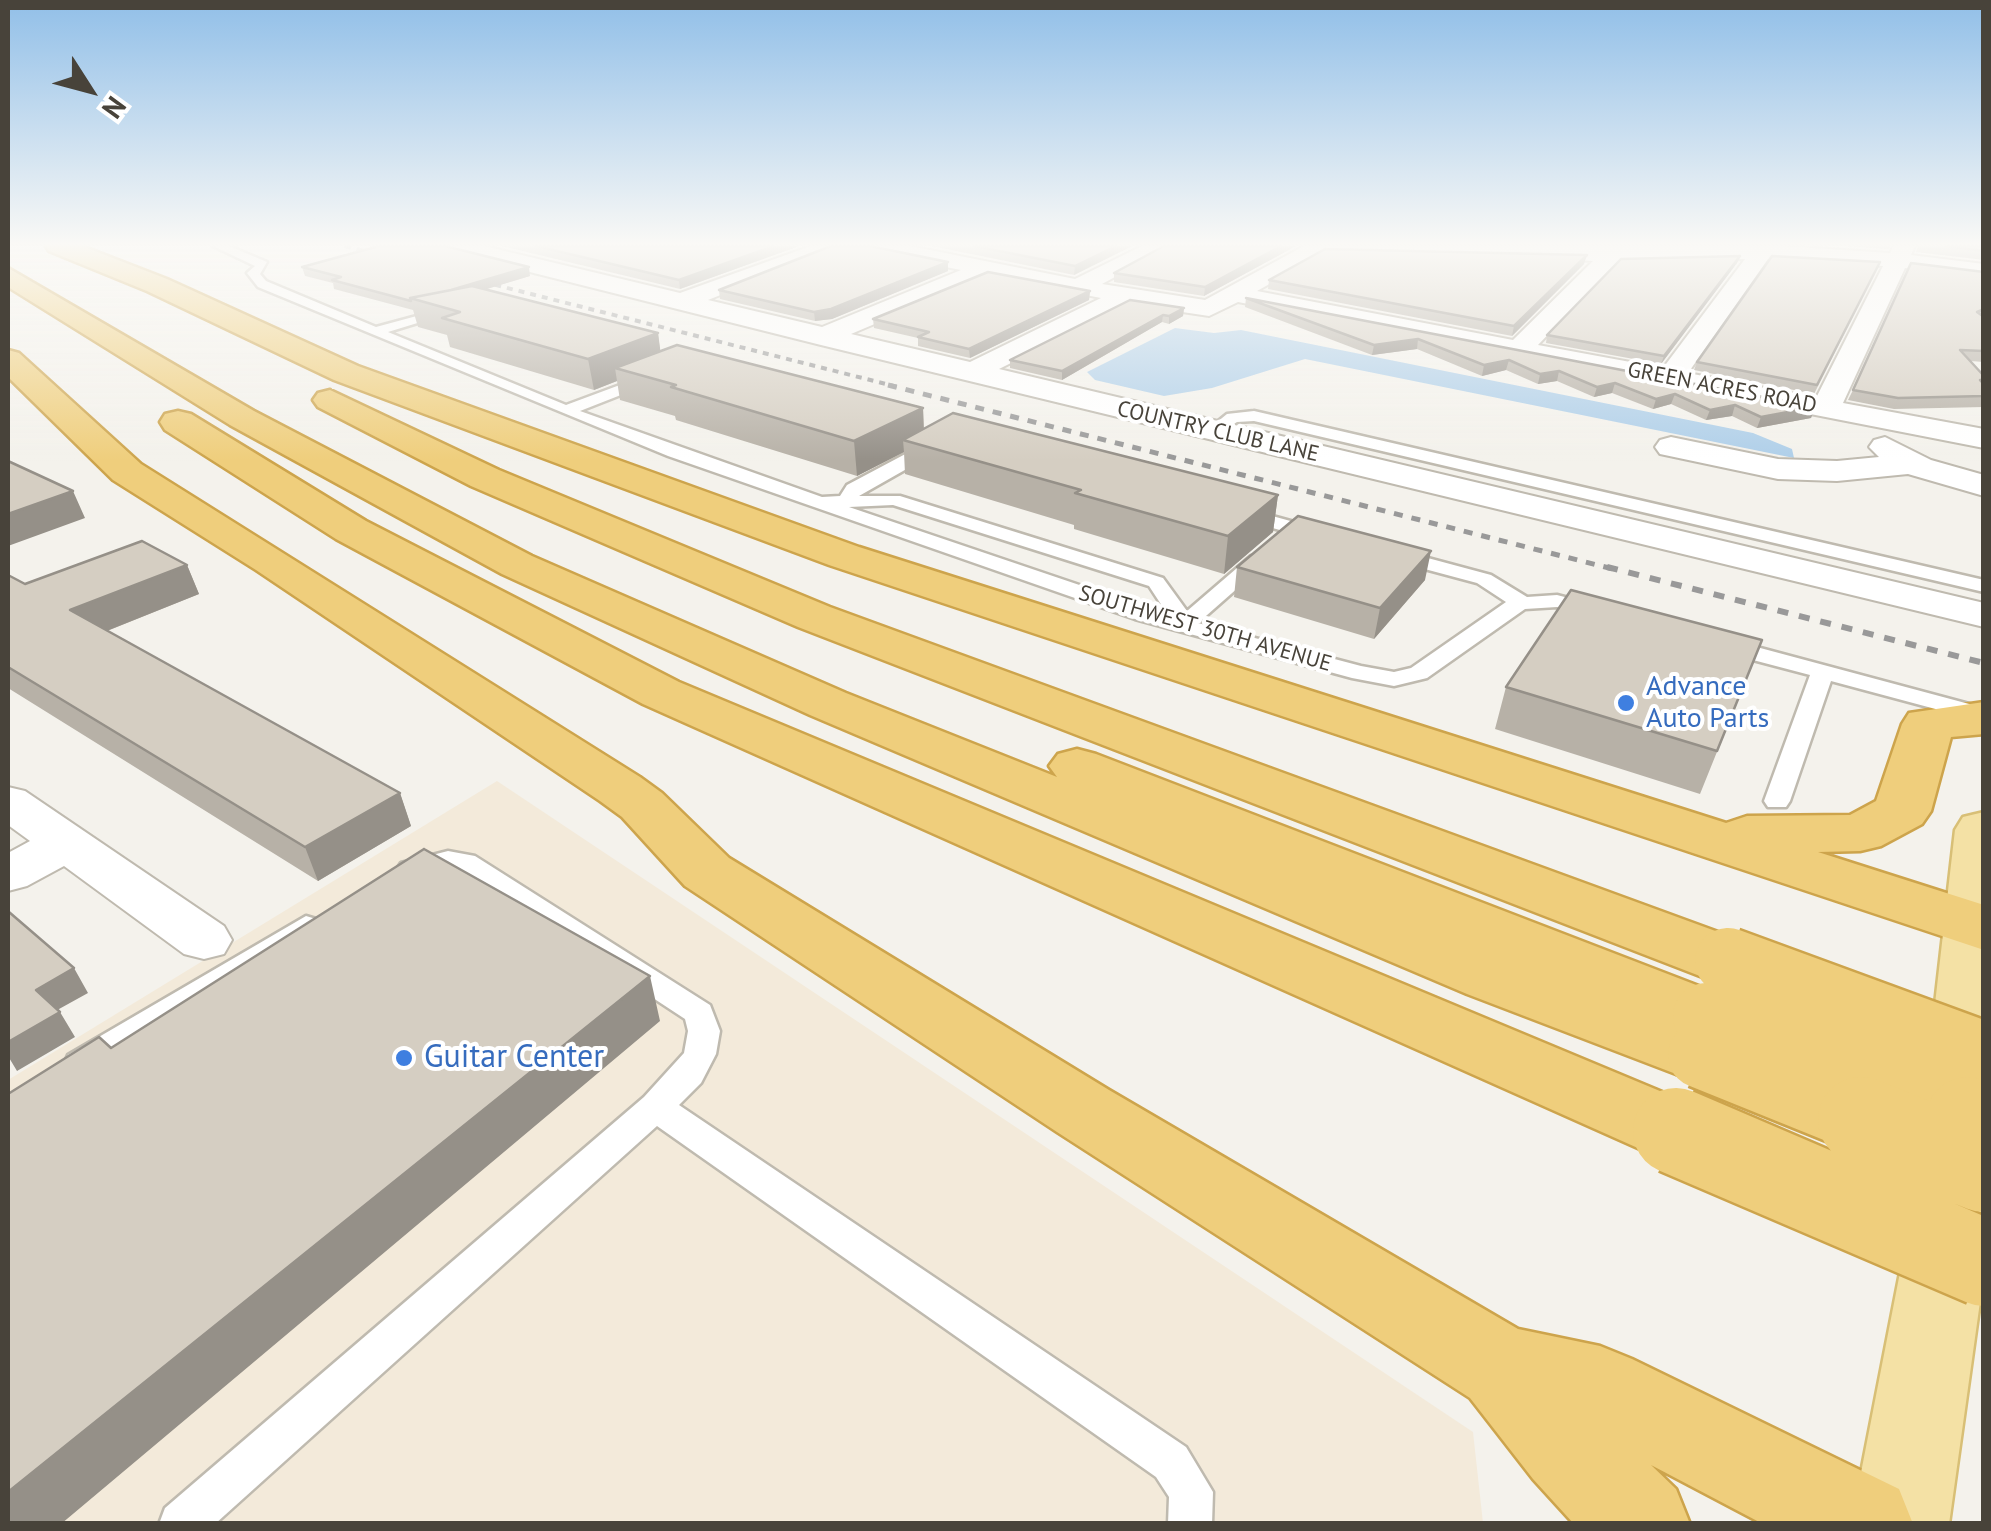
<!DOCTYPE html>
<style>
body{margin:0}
#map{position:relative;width:1991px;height:1531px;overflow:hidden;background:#f4f2ec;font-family:"PT Sans",sans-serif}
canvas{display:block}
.frame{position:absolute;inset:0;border:10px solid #48433a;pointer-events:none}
.north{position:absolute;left:40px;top:40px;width:100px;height:100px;-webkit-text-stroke:8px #fff;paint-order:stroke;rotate:126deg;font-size:28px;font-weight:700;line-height:40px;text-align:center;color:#48433a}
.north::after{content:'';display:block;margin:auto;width:35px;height:45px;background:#48433a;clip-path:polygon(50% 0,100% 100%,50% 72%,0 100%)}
</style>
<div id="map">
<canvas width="1991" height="1531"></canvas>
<div class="frame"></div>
<div class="north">N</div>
</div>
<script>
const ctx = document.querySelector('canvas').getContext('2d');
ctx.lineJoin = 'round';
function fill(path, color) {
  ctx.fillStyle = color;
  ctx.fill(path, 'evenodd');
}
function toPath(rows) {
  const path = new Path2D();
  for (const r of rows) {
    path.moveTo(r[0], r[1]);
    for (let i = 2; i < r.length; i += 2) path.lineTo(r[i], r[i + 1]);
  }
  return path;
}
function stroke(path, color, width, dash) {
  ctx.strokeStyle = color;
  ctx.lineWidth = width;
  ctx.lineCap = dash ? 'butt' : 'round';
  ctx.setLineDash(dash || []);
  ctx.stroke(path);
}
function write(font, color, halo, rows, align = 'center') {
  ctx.font = font + ' "PT Sans",sans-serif';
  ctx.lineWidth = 8;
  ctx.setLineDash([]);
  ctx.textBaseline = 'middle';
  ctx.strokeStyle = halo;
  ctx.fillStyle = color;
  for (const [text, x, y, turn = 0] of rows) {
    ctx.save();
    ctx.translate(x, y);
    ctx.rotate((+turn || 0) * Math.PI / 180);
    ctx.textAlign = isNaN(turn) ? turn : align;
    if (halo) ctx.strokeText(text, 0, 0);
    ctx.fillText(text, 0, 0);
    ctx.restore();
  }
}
fill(toPath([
 [497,781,1473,1432,1483,1523,8,1524,8,1080]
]), '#f3eada');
fill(toPath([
 [1175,328,1214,333,1241,330,1753,433,1792,449,1794,458,1305,359,1212,388,1164,396,1095,380,1087,372]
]), '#afcfe9');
const service = toPath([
 [213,246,229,246,267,262,260,274,266,281,376,327,450,307,450,313,388,332,566,405,644,376,654,376,654,382,580,411,822,497,840,496,847,485,928,442,940,442,940,450,859,496,900,496,1163,578,1187,611,1251,556,1265,556,1265,564,1198,623,1361,666,1394,672,1411,668,1506,602,1477,583,1391,560,1391,552,1398,550,1491,575,1527,597,1557,595,1599,606,1602,610,1592,616,1557,607,1525,609,1427,678,1394,686,1352,678,1135,619,668,456,258,287,247,273,255,266,213,246],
 [893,505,1149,586,1168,615,849,507,893,505],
 [1254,411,1984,580,1984,592,1254,421,1237,422,1214,436,1206,431,1227,414,1254,411],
 [1243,508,1327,531,1330,535,1320,541,1236,518,1236,510,1243,508],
 [1723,638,1984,708,1984,722,1831,681,1790,801,1786,807,1768,807,1764,801,1810,675,1715,650,1712,645,1715,640,1723,638],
 [448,851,475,856,710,1005,720,1031,716,1054,701,1083,679,1105,1186,1447,1213,1492,1212,1524,1168,1524,1169,1497,1156,1477,657,1126,215,1524,159,1524,165,1508,644,1097,684,1053,688,1031,685,1019,458,870,411,878,401,875,397,869,401,863,448,851],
 [306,916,316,919,321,926,316,933,92,1073,80,1077,68,1073,64,1064,68,1055,306,916]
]);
const minor = toPath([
 [443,246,484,246,680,293,811,246,844,246,708,300,822,327,961,270,874,253,863,246,910,246,1075,279,1142,246,1172,246,1102,284,1205,300,1304,246,1783,246,1890,253,1893,246,1915,246,1911,255,1984,264,1984,278,1905,268,1843,403,1984,429,1984,448,1238,302,1209,316,1129,304,999,369,1984,603,1984,627,821,345,446,251,443,246],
 [1323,254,1498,256,1593,261,1513,340,1257,291,1323,254],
 [1745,259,1663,368,1538,345,1617,262,1745,259],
 [1768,259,1883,266,1816,398,1688,373,1768,259],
 [988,276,1101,298,970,362,851,334,988,276],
 [1671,437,1778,459,1837,461,1879,457,1869,447,1874,440,1885,437,1931,460,1984,475,1984,496,1908,474,1837,481,1778,479,1660,454,1655,447,1660,440,1671,437],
 [8,787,25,791,224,926,232,940,224,954,204,959,184,954,64,866,27,886,8,891,8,853,30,841,8,825,8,787]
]);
const primary = toPath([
 [1984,812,1984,1113,1962,1120,1936,1111,1925,1091,1955,830,1963,817,1984,812],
 [1951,1181,1979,1191,1984,1200,1984,1273,1949,1524,1851,1524,1911,1216,1923,1191,1951,1181]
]);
const motorway = toPath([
 [46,246,82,246,167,279,358,366,859,547,1726,823,1747,816,1850,815,1876,801,1902,724,1909,713,1984,702,1984,734,1951,737,1931,811,1922,824,1881,846,1860,851,1818,852,1984,905,1984,950,829,565,334,380,147,291,49,251,46,246],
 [8,268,254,411,532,556,846,693,1057,777,1049,766,1058,754,1077,749,1096,754,1730,998,1741,1016,1726,1036,1737,1055,1726,1074,1701,1082,1676,1074,1467,994,810,715,502,574,230,425,8,287,8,268],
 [8,350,19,353,141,464,640,777,662,793,729,858,1109,1090,1518,1329,1600,1346,1632,1359,1899,1489,1913,1524,1763,1524,1651,1465,1676,1489,1690,1524,1574,1524,1533,1479,1470,1398,1057,1132,685,886,622,817,600,801,256,570,113,480,8,377,8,350],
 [330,390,499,470,830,607,1751,944,1761,961,1751,978,1728,984,1705,978,798,627,471,486,318,407,313,400,318,393,330,390],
 [178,411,191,414,366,521,679,682,1703,1109,1714,1131,1703,1153,1676,1162,1649,1153,643,704,336,539,165,430,160,422,165,414,178,411]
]);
stroke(service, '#bfbaaf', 5);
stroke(minor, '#bfbaaf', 4);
stroke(primary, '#d8bf76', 5);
stroke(motorway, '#cda44c', 5);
fill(service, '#fff');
fill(minor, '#fff');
fill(primary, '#f4e1a5');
fill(motorway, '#efce7c');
stroke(toPath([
 [345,246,389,258],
 [472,279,898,387]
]), '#999', 4, [6, 6]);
stroke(toPath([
 [888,385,1617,570]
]), '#999', 5, [9, 9]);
stroke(toPath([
 [1607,567,1984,663]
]), '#999', 6, [11, 11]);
const motorwayBridgeFar1 = toPath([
 [1728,961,1984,1055],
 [1706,1016,1974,1122],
 [1701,1055,1867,1122]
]);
const motorwayBridge = toPath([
 [1861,1120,1984,1169],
 [1968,1120,1984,1126],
 [1676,1131,1984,1263]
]);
stroke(motorwayBridgeFar1, '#cda44c', 71, []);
stroke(motorwayBridge, '#cda44c', 91, []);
stroke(motorwayBridgeFar1, '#efce7c', 66);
stroke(motorwayBridge, '#efce7c', 86);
fill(toPath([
 [502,246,799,246,680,289],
 [932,246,1132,246,1074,275],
 [1164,246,1296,246,1204,296,1114,282,1114,273],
 [1848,246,1890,246,1888,249],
 [1918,246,1984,246,1984,260,1916,252],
 [873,248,948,262,948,271,832,319,815,321,720,299,719,290],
 [1740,256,1737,263,1661,364,1546,343,1547,335],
 [1880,262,1814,394,1694,370,1697,362],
 [1584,264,1512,336,1268,289,1269,280],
 [302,267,530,276,486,289,658,333,660,351,923,408,924,428,1278,495,1273,532,1224,574,1074,529,1074,525,905,474,904,452,857,476,676,420,675,416,620,400,617,381,594,390,450,347,447,335,418,327,413,310,334,289,333,283,305,276],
 [1984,272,1984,362,1970,361,1984,376,1984,407,1894,409,1848,400,1853,390],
 [1090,291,1089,300,970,358,918,346,918,338,874,328,873,319],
 [1246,298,1815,407,1811,418,1757,428,1732,416,1706,420,1671,404,1653,409,1612,393,1594,397,1557,381,1538,384,1506,370,1482,376,1417,349,1372,355,1245,307],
 [1184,308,1183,316,1169,324,1162,322,1062,380,1010,368,1010,360],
 [187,565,199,594,107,631,400,793,411,826,318,881,8,688,8,575,25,584],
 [1237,567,1425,580,1374,639,1234,597],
 [1762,640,1700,794,1495,729,1506,687]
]), '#b7b1a7');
fill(toPath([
 [774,246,799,246,680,289,679,280],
 [1116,246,1132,246,1074,275,1075,266],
 [1281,246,1296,246,1204,296,1205,287],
 [1587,255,1584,264,1512,336,1514,326],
 [1740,256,1737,263,1661,364,1664,356],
 [948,262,948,271,832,319,815,321,814,312],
 [529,267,530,276,434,305,417,300],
 [1090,291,1089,300,970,358,969,349],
 [1184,308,1183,316,1169,324,1169,316],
 [1163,315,1162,322,1062,380,1062,371],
 [658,333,662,363,615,368,617,381,594,390,588,359],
 [1418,339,1417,349,1372,355,1374,345],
 [1509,360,1506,370,1482,376,1484,365],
 [1559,371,1557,381,1538,384,1540,374],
 [1615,383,1612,393,1594,397,1597,387],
 [1675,394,1671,404,1653,409,1656,399],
 [1735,405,1732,416,1706,420,1710,410],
 [1815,407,1811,418,1757,428,1761,417],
 [923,408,924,441,903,440,904,452,857,476,854,441],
 [73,491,85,518,8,546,8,514],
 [1278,495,1273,532,1224,574,1228,536],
 [1431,551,1425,580,1374,639,1380,608],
 [187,565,199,594,84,640,70,610],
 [400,793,411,826,318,881,305,847],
 [74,968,88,993,50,1014,36,990],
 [650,976,660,1021,61,1524,8,1524,8,1492],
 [60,1012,75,1037,17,1071,8,1056,8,1042]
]), '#959088');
const building = toPath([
 [379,246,445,246,529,267,451,290,410,298,411,301,332,280,341,277,302,267,379,246],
 [536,246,774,246,679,280,536,246],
 [831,246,870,246,948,262,831,309,814,312,719,290,831,246],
 [974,246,1116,246,1075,266,974,246],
 [1164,246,1281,246,1205,287,1114,273,1164,246],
 [1946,246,1984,246,1984,251,1946,246],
 [1325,249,1587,255,1514,326,1269,280,1325,249],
 [1740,256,1664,356,1547,335,1621,259,1740,256],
 [1772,256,1880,262,1817,385,1697,362,1772,256],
 [1911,263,1984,272,1984,309,1977,312,1984,317,1984,351,1960,350,1984,376,1984,380,1980,380,1984,384,1984,396,1898,398,1853,390,1911,263],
 [988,272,1090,291,969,349,918,337,929,332,873,319,988,272],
 [472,286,658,333,588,359,442,318,460,312,410,298,472,286],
 [1246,298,1815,407,1761,417,1735,405,1710,410,1675,394,1656,399,1615,383,1597,387,1559,371,1540,374,1509,360,1484,365,1418,339,1374,345,1246,298],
 [1130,300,1184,308,1169,316,1163,315,1062,371,1010,360,1130,300],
 [677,345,923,408,854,441,671,387,676,385,615,368,677,345],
 [953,413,1278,495,1228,536,1075,493,1081,490,903,440,953,413],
 [8,461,73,491,8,514,8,461],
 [1298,516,1431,551,1380,608,1237,567,1298,516],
 [142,541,187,565,70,610,400,793,305,847,8,667,8,575,25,584,142,541],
 [1571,590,1762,640,1717,751,1506,687,1571,590],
 [424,849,650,976,8,1492,8,1094,99,1037,111,1048,424,849],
 [9,912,74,968,36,990,60,1012,8,1042,8,913,9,912]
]);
fill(building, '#d5cec2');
stroke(building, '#959088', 2.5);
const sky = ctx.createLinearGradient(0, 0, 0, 461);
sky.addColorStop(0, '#91bfe8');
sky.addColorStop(0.53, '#faf9f6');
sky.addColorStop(1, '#faf9f600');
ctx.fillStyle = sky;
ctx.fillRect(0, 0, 1991, 461);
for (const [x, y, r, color] of [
 [1626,703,10,"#3f7fe0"],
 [404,1058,10,"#3f7fe0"]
]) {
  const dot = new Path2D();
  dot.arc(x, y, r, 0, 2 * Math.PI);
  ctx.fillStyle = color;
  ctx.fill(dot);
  stroke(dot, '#fff', 4);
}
write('22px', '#48433a', '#fff', [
 ["GREEN ACRES ROAD",1722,388,11],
 ["COUNTRY CLUB LANE",1218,432,13],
 ["SOUTHWEST 30TH AVENUE",1205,629,16]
]);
write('28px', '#366cbe', '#fff', [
 ["Advance",1646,687],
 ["Auto Parts",1646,719]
], 'left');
write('32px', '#366cbe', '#fff', [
 ["Guitar Center",424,1058]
], 'left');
</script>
